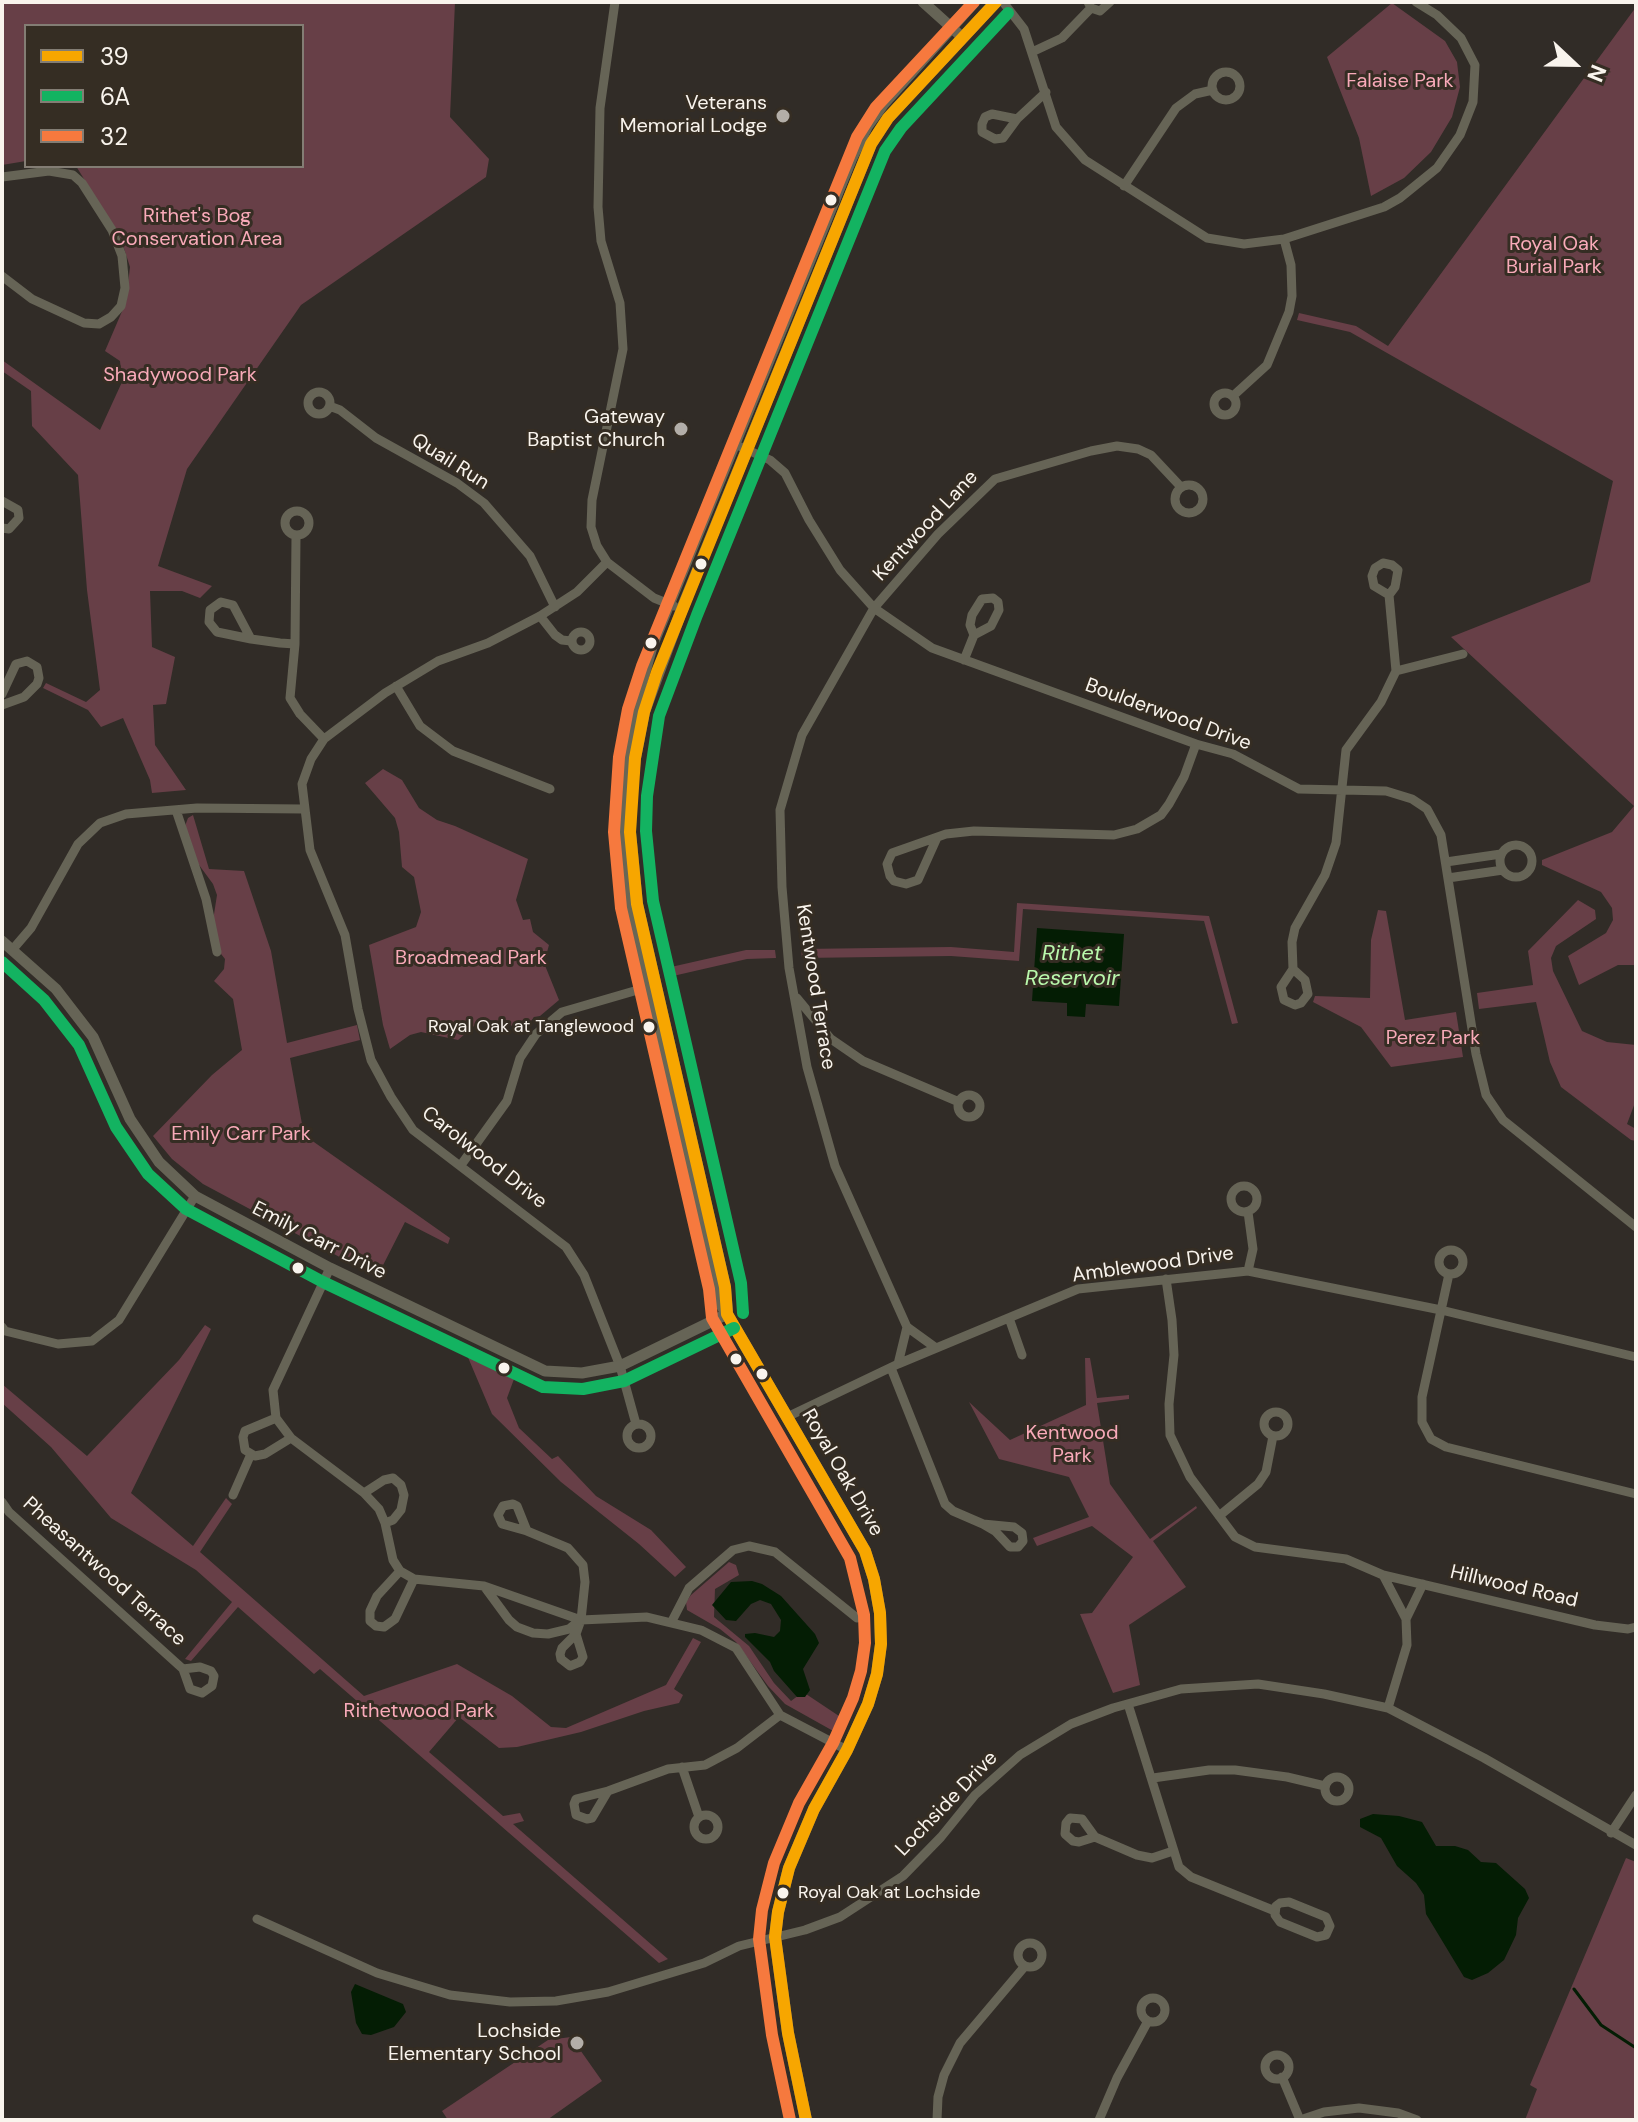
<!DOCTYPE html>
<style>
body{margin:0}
#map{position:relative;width:1638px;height:2122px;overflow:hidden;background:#312c27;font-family:"DM Sans",sans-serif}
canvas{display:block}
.frame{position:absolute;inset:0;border:4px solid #f9f4ed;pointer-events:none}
.legend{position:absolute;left:24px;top:24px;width:280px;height:144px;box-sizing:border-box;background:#352d23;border:2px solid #837d74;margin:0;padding:10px 14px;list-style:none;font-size:24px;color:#f9f4ed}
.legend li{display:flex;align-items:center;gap:16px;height:40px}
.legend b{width:40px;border:2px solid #837d74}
.north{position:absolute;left:1534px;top:24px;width:80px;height:80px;-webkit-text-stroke:6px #352d23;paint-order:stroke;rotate:112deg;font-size:22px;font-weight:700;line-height:32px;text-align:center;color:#f9f4ed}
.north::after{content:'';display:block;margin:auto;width:28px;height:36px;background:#f9f4ed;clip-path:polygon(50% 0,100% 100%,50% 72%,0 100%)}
</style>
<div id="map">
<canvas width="1638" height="2122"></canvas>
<div class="frame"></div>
<ul class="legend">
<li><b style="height:10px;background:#f7a600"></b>39</li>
<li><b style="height:10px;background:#13b361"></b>6A</li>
<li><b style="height:10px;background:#f6793e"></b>32</li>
</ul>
<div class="north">N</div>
</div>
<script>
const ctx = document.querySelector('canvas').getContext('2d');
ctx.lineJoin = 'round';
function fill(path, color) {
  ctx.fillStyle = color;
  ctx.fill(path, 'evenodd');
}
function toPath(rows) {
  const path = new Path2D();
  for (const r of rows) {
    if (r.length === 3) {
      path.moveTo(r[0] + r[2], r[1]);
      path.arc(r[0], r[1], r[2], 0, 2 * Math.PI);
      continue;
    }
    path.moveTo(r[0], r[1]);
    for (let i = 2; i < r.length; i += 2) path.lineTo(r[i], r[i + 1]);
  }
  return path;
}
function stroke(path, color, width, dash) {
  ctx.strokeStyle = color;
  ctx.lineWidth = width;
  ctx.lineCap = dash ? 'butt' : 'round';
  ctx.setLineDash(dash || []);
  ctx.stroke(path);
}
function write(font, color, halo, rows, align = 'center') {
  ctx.font = font + ' "DM Sans",sans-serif';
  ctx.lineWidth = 6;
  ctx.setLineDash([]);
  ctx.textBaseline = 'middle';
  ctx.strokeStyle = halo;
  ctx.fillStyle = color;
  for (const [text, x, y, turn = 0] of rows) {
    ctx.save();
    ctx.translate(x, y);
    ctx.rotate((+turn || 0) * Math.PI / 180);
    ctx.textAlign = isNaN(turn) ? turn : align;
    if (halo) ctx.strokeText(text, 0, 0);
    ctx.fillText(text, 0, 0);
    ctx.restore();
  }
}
fill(toPath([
 [2,2,455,2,450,117,489,159,486,177,301,305,187,469,158,566,212,586,200,598,182,591,150,591,152,647,175,657,166,704,153,705,155,745,186,790,152,793,150,780,123,718,101,727,88,710,43,688,46,683,86,702,100,690,87,590,78,475,32,426,31,391,2,371,2,360,100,430,122,382,120,361,105,351,126,302,130,267,121,239,76,166,302,166,302,26,26,26,26,161,2,165],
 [1392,3,1445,41,1457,62,1460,87,1452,117,1431,152,1404,178,1371,196,1359,138,1327,57],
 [1636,7,1636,965,1618,965,1579,985,1568,956,1606,933,1613,920,1612,908,1601,892,1542,865,1542,860,1612,832,1634,806,1451,637,1590,582,1613,481,1350,332,1297,320,1299,313,1356,326,1388,346],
 [383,769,402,780,419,808,437,820,455,826,528,859,516,900,523,920,530,919,533,932,549,945,544,963,559,1000,540,1016,534,1017,523,1032,505,1022,482,1019,458,1040,421,1032,410,1035,390,1049,383,1025,369,945,416,927,421,912,414,877,402,867,399,832,395,818,365,783],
 [193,815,209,869,244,871,271,951,287,1043,357,1025,360,1040,290,1058,304,1135,450,1238,448,1244,405,1222,377,1277,203,1184,172,1159,153,1136,212,1075,242,1050,233,999,214,981,224,969,225,959,210,940,217,895,213,884,191,854,185,826,188,818],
 [1578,900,1595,910,1596,919,1556,946,1551,958,1553,971,1582,1031,1607,1042,1636,1045,1636,1100,1627,1124,1636,1129,1636,1141,1631,1140,1561,1087,1550,1062,1536,1002,1479,1009,1477,993,1533,985,1528,951],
 [1017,903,1209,916,1238,1023,1232,1024,1204,921,1023,909,1019,961,951,956,802,958,801,949,951,947,1014,952],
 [1378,910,1386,911,1405,1020,1456,1012,1463,1057,1391,1067,1361,1027,1313,1002,1315,996,1370,998,1371,940],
 [746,950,775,950,776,958,747,959,673,976,671,967],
 [205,1325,211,1329,131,1493,193,1546,226,1498,232,1504,200,1552,364,1696,457,1664,512,1696,551,1727,566,1728,666,1685,693,1638,701,1642,674,1689,683,1695,679,1703,644,1711,581,1732,517,1747,499,1748,459,1717,429,1752,503,1816,520,1813,524,1821,513,1824,668,1959,659,1963,320,1669,314,1674,238,1607,191,1661,185,1659,232,1602,196,1570,111,1518,51,1447,2,1403,2,1384,87,1456,179,1360],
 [467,1355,514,1379,507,1398,519,1428,552,1459,558,1456,596,1496,651,1530,686,1567,675,1577,639,1544,561,1482,492,1414],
 [1085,1358,1090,1358,1097,1398,1129,1395,1129,1399,1097,1403,1110,1484,1150,1539,1196,1506,1197,1508,1153,1541,1186,1587,1129,1625,1140,1685,1113,1693,1080,1614,1092,1613,1133,1557,1092,1526,1037,1546,1033,1538,1089,1517,1069,1477,999,1459,969,1402,1010,1440,1086,1405],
 [729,1562,736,1565,739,1575,715,1589,714,1617,749,1646,774,1683,791,1701,803,1692,842,1718,835,1732,785,1704,768,1686,736,1642,720,1629,687,1610,686,1602,691,1595],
 [1626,1858,1636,1862,1636,2120,1525,2120,1537,2089,1530,2085],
 [571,2037,602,2081,547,2120,448,2120,442,2111,548,2040]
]), '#673f47');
fill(toPath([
 [1037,928,1124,934,1119,1006,1086,1004,1085,1017,1067,1016,1067,1003,1032,1001],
 [752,1581,762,1584,781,1596,815,1634,819,1643,803,1669,810,1690,805,1697,797,1697,774,1671,770,1662,745,1637,745,1634,755,1633,774,1637,780,1631,781,1620,771,1604,760,1600,751,1604,736,1621,726,1620,712,1605,731,1582],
 [1373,1814,1399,1816,1422,1822,1436,1846,1455,1846,1468,1850,1481,1862,1496,1863,1525,1889,1529,1898,1518,1918,1516,1935,1504,1960,1488,1973,1472,1980,1464,1977,1426,1914,1424,1895,1416,1883,1397,1866,1381,1838,1360,1827,1360,1819],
 [355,1984,403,2004,406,2012,394,2027,371,2035,362,2034,356,2023,351,1992]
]), '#041d04');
stroke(toPath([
 [1574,1989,1601,2025,1636,2048]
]), '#041d04', 3);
stroke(toPath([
 [615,2,600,108,598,207,601,241,620,303,623,349,592,500,591,527,597,546,607,562,654,598,674,606],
 [1003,2,1024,29,1056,127,1085,160,1207,238,1244,244,1284,239,1384,207,1400,198,1437,168,1460,135,1473,102,1475,65,1461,38,1437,15,1416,2],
 [1088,2,1091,8,1100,11,1110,2],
 [1032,52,1062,38,1091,8],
 [1226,86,14],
 [1017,119,992,114,985,117,982,124,982,132,995,139,1003,138,1017,119,1046,92],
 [2,177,49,171,73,175,82,183,112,230,122,256,125,288,121,306,111,317,99,324,84,323,32,299,2,276],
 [1124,186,1176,108,1195,94,1213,90],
 [319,403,11],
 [1225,404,11],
 [1233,396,1267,365,1289,312,1292,296,1291,265,1284,239],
 [332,407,340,410,376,438,457,483,484,503,530,556,555,607],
 [741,447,770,460,785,473,809,520,840,570,874,608,932,648,1196,744,1233,754,1299,789,1386,791,1412,799,1427,809,1441,835,1476,1054,1486,1095,1503,1120,1636,1227],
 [1189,499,14],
 [2,501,18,510,19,518,9,529,2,528],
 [297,523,12],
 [296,536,295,644,290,698,300,714,324,739],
 [607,562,577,592,540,616,488,643,438,661,385,693,324,739,311,759,302,784,310,850,345,935,358,1009,371,1060,391,1097,413,1130,566,1247,584,1275,620,1366,636,1424],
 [540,616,555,635,562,640,571,641],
 [581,641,9],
 [251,639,233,605,221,602,210,610,209,622,217,632,251,639,280,643,295,644],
 [964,660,974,635,970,625,972,615,982,599,993,598,998,602,999,610,991,626,974,635],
 [1396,671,1463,654],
 [396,686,420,726,453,751,550,789],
 [2,694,16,664,27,661,37,667,39,678,37,684,24,697,2,705],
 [176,810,206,899,217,952],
 [936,840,918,880,906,884,894,881,890,876,887,864,892,853,946,834,974,831,1114,835,1137,829,1161,815,1169,804,1184,777,1196,744],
 [1516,861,16],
 [1446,862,1501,854],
 [1448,878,1503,870],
 [13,949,31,928,78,844,100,823,126,814,197,808,303,809],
 [1293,969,1305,980,1308,994,1301,1003,1295,1005,1284,1000,1281,987,1293,969,1292,942,1295,928,1325,875,1336,843,1346,750,1381,702,1396,671,1389,595,1395,587,1398,570,1392,565,1383,563,1375,568,1372,576,1374,586,1389,595],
 [797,998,831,1039,863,1061,959,1102],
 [969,1106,11],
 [461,1165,507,1101,520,1058,536,1034,562,1012,648,987],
 [1244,1199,13],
 [1451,1262,12],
 [330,1268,273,1390,276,1418,291,1438,364,1493,379,1509,385,1523,393,1560,400,1571,414,1579,484,1586,581,1620,647,1617,701,1630,736,1648,780,1715,847,1750],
 [1248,1271,1253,1249,1248,1212],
 [1449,1274,1422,1397,1422,1422,1431,1439,1446,1447,1636,1494],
 [1166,1279,1172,1320,1174,1355,1169,1404,1170,1435,1190,1477,1235,1537,1255,1547,1346,1559,1383,1575,1595,1625,1628,1629,1636,1627],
 [1009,1318,1022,1355],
 [2,1327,5,1331,58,1344,92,1341,119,1320,195,1196],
 [936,1348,907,1327,835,1166,807,1067,789,968,782,887,780,810,802,735,874,608,938,534,995,479,1091,451,1117,446,1138,449,1151,455,1181,487],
 [898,1364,907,1327],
 [891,1368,945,1504,953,1511,983,1524],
 [1276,1424,12],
 [787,1417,898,1364,1078,1289,1248,1271,1441,1310,1636,1357],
 [276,1418,245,1431,243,1437,245,1450,255,1456,265,1454,291,1438],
 [639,1436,12],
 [364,1493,384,1480,393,1478,401,1485,404,1495,401,1510,393,1520,385,1523],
 [233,1495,251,1454],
 [2,1502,9,1512,183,1669,190,1689,202,1693,212,1686,214,1676,211,1671,200,1667,183,1669],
 [1219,1516,1258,1484,1266,1472,1273,1436],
 [983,1524,1014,1527,1022,1533,1023,1541,1018,1547,1010,1547,995,1531,983,1524],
 [527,1531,517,1506,513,1504,503,1506,498,1515,502,1524,527,1531,568,1548,583,1565,585,1582,581,1620,576,1634,562,1648,560,1654,561,1659,570,1666,580,1662,583,1657,576,1634],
 [400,1571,377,1596,370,1611,370,1621,376,1626,384,1627,395,1619,414,1579],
 [1383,1575,1406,1619,1407,1645,1388,1708],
 [484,1586,509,1620,517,1627,533,1633,548,1634,569,1629,580,1620],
 [1406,1619,1423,1584],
 [672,1621,689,1588,733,1550,749,1546,775,1552,857,1618],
 [1128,1704,1179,1867,1191,1877,1275,1911],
 [682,1767,699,1817],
 [1337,1789,12],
 [1153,1778,1209,1770,1235,1770,1287,1777,1325,1786],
 [608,1791,592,1818,587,1819,576,1815,574,1804,576,1799,608,1791,668,1769,705,1765,737,1748,780,1715],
 [706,1827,12],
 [1611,1833,1636,1795],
 [1095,1837,1079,1842,1073,1841,1065,1834,1066,1823,1070,1818,1082,1819,1095,1837,1137,1855,1152,1858,1173,1851],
 [1289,1902,1326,1917,1330,1926,1326,1935,1317,1937,1280,1922,1275,1915,1276,1906,1280,1903,1289,1902],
 [257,1919,377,1973,450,1995,510,2002,556,2001,608,1992,704,1963,739,1946,805,1930,840,1917,903,1876,941,1837,975,1795,1020,1755,1071,1724,1113,1708,1181,1689,1258,1684,1324,1694,1388,1708,1484,1758,1636,1845],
 [1030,1955,12],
 [1153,2010,12],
 [1277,2067,12],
 [1282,2077,1300,2120],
 [937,2120,938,2097,944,2075,960,2043,1025,1966],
 [1099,2120,1117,2078,1148,2021],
 [1300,2120,1324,2112,1359,2108,1398,2113,1417,2120]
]), '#666456', 9);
stroke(toPath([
 [923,2,962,37],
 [2,941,56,989,93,1037,130,1119,159,1162,195,1196,330,1268,545,1371,582,1373,620,1366,727,1314]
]), '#666456', 11);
stroke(toPath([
 [727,1311,725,1287,637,904,630,832,631,795,635,758,644,712,682,609,871,144,888,118,996,2],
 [806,2120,788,2033,775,1937,778,1912,789,1868,814,1809,847,1750,868,1704,877,1674,881,1644,880,1613,874,1579,865,1551,717,1297,644,988,625,895,621,860,622,791,630,723,652,645,851,159,867,126,883,104,974,2]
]), '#686655', 12);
stroke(toPath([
 [806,2120,788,2033,775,1937,778,1912,789,1868,814,1809,847,1750,868,1704,877,1674,881,1644,880,1613,874,1579,865,1551,727,1314,725,1287,637,904,630,832,635,758,644,712,657,672,871,144,888,118,996,2]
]), '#f7a600', 12);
stroke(toPath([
 [2,962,44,1000,79,1045,116,1127,148,1174,186,1209,323,1282,543,1387,583,1389,624,1381,734,1328],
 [743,1313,741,1283,653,901,646,831,647,796,659,716,697,615,885,151,901,128,1008,13]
]), '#13b361', 12);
stroke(toPath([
 [790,2120,772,2035,759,1939,762,1910,774,1863,799,1803,833,1743,853,1698,861,1671,865,1643,864,1615,850,1558,712,1318,709,1289,621,908,614,832,619,757,628,709,642,666,857,137,876,107,974,2]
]), '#f6793e', 12);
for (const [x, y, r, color] of [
 [783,116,8,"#b3aea8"],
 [831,200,7,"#f9f4ed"],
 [681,429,8,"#b3aea8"],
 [701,564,7,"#f9f4ed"],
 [651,643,7,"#f9f4ed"],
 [649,1027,7,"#f9f4ed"],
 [298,1268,7,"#f9f4ed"],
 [736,1359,7,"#f9f4ed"],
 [504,1368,7,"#f9f4ed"],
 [762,1374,7,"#f9f4ed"],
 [783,1893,7,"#f9f4ed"],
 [577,2043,8,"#b3aea8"]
]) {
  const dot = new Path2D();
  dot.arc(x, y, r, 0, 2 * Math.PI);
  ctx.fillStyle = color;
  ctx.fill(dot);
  stroke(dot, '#352d23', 3);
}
write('18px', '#f9f4ed', '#352d23', [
 ["Royal Oak at Tanglewood",634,1027],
 ["Royal Oak at Lochside",798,1893,"left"]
], 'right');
write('20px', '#f9aab9', '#352d23', [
 ["Falaise Park",1400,82],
 ["Rithet's Bog",197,217],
 ["Conservation Area",197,240],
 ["Royal Oak",1554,245],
 ["Burial Park",1554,268],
 ["Shadywood Park",180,376],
 ["Broadmead Park",471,959],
 ["Perez Park",1433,1039],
 ["Emily Carr Park",241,1135],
 ["Kentwood",1072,1434],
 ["Park",1072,1457],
 ["Rithetwood Park",419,1712]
]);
write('20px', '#f9f4ed', '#352d23', [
 ["Veterans",767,104],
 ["Memorial Lodge",767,127],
 ["Gateway",665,418],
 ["Baptist Church",665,441],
 ["Lochside",561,2032],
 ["Elementary School",561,2055]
], 'right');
write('20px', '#f9f4ed', '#352d23', [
 ["Quail Run",450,462,32],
 ["Kentwood Lane",926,526,-47],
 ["Boulderwood Drive",1168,715,20],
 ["Kentwood Terrace",815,987,81],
 ["Carolwood Drive",484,1158,38],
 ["Emily Carr Drive",319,1241,27],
 ["Amblewood Drive",1153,1265,-8],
 ["Royal Oak Drive",842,1473,60],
 ["Pheasantwood Terrace",104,1572,42],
 ["Hillwood Road",1514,1587,13],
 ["Lochside Drive",947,1804,-46]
]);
write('italic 22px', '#b9f8ac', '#352d23', [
 ["Rithet",1072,954],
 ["Reservoir",1072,979]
]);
</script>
